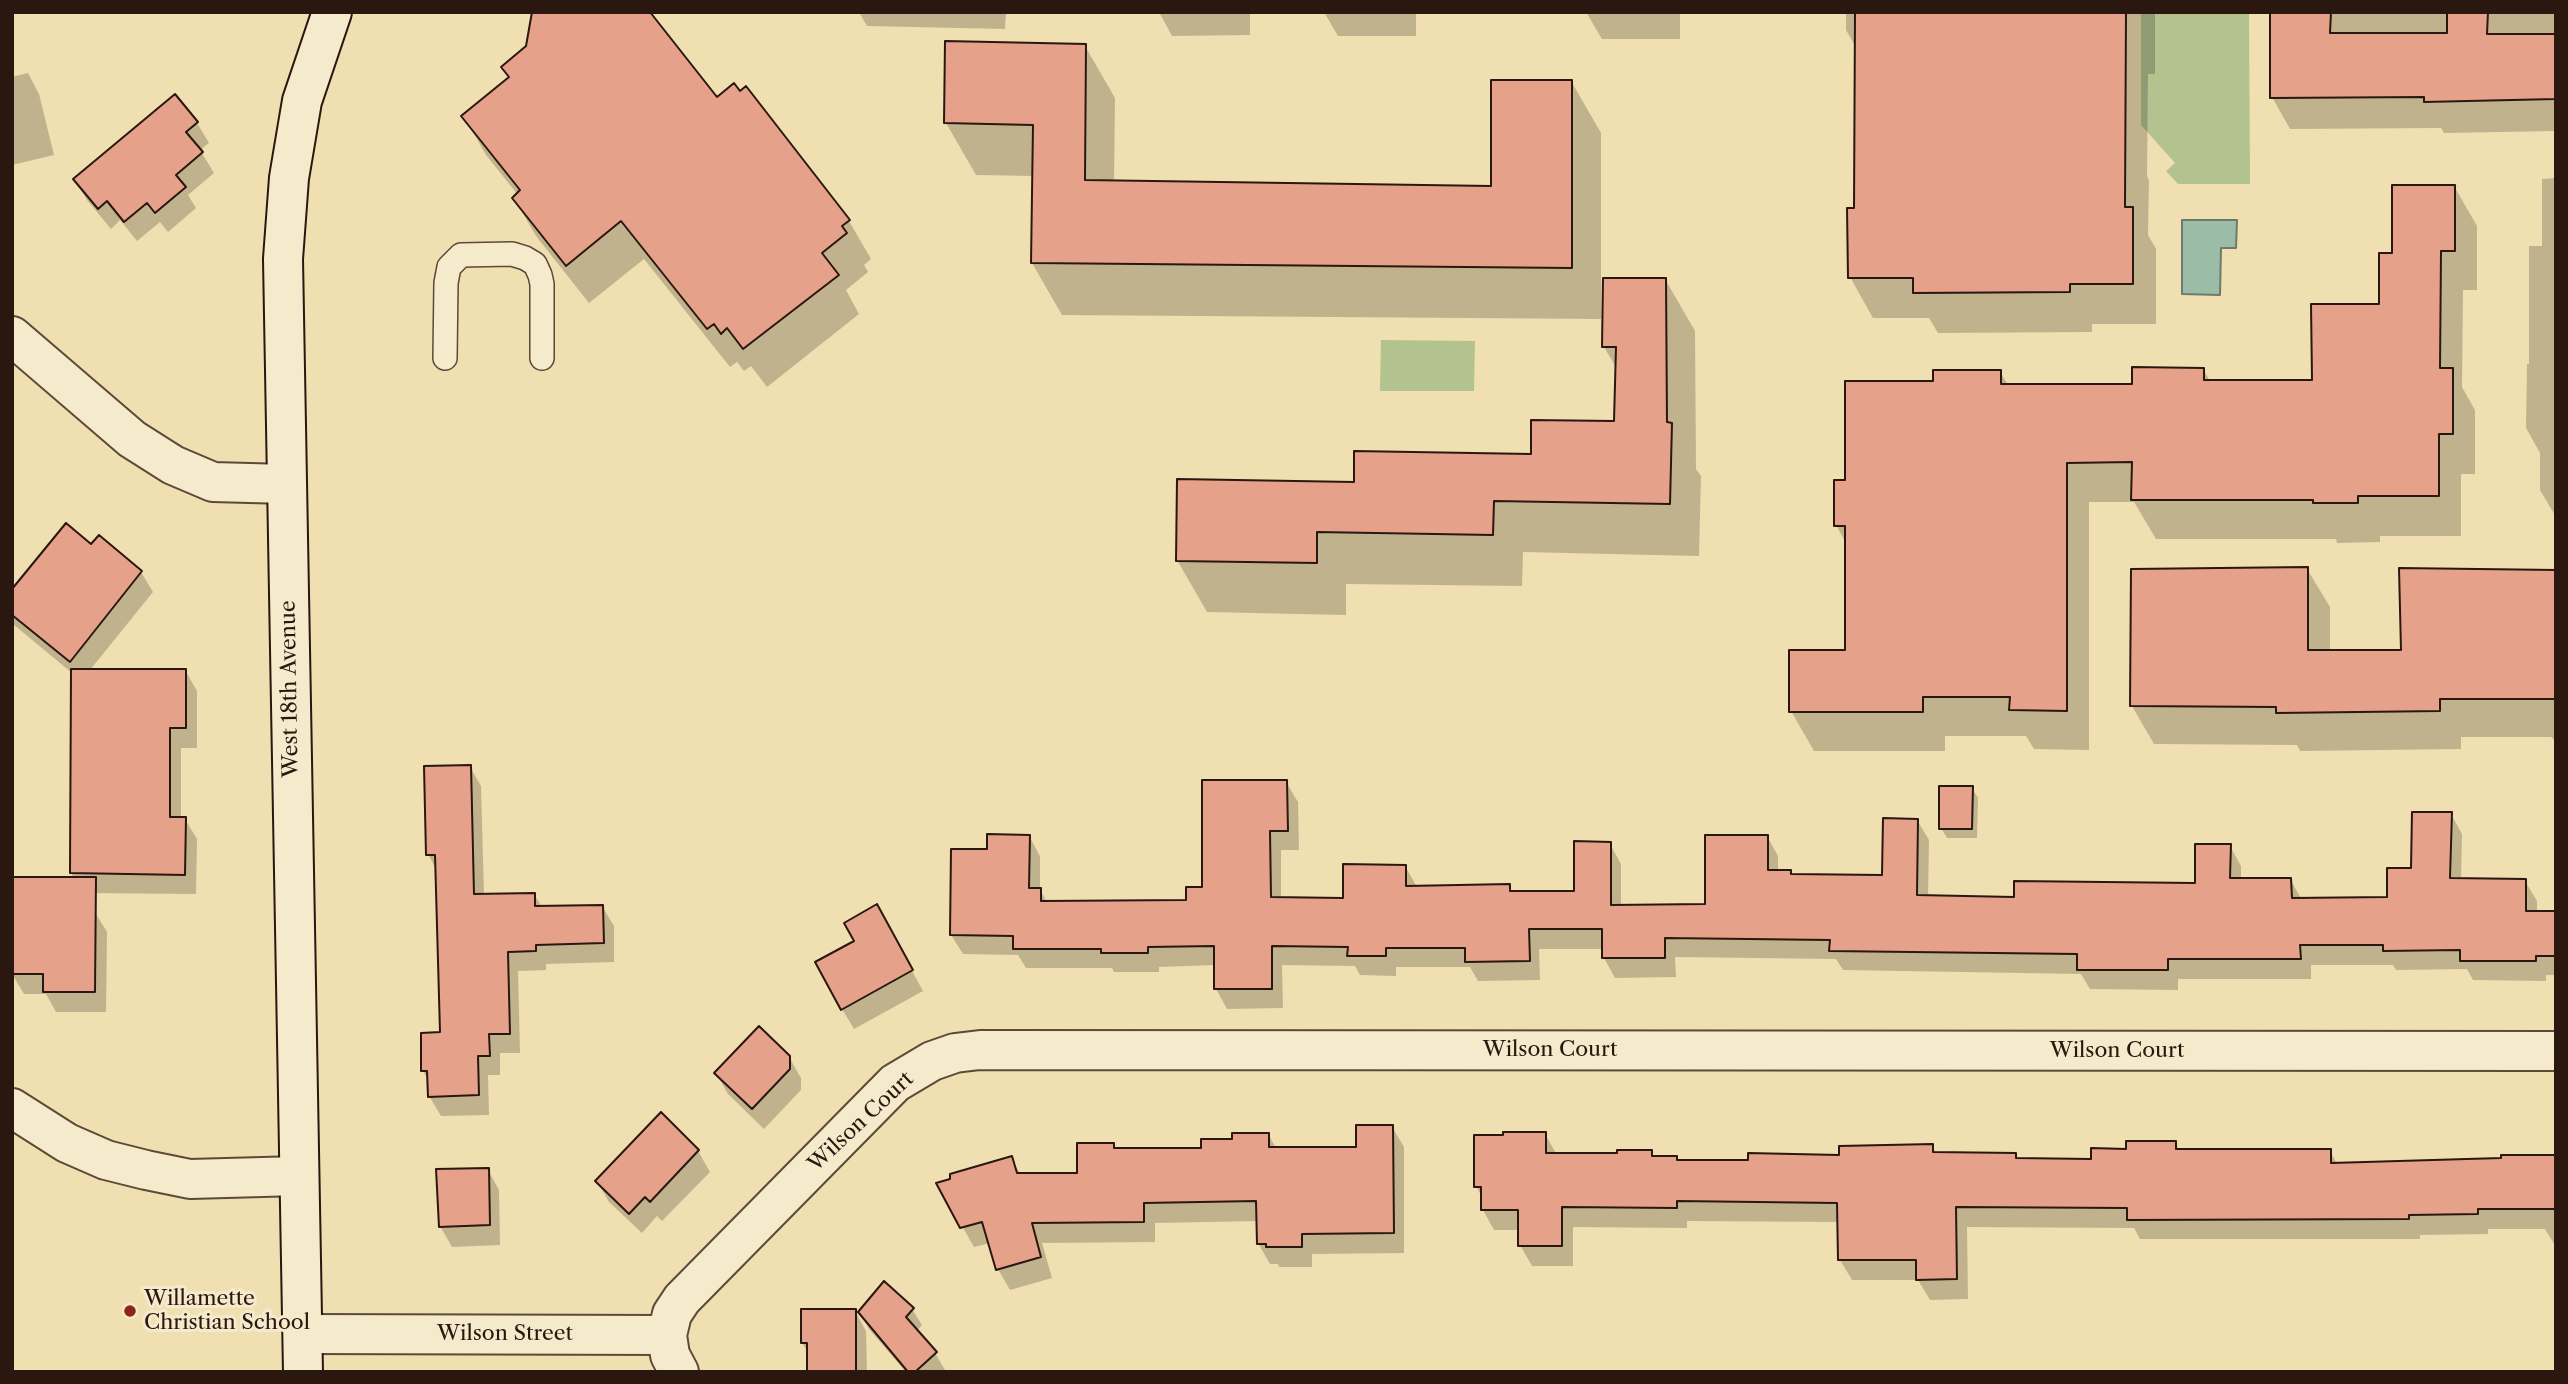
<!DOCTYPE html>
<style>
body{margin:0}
#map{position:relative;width:2568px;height:1384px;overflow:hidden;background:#f0dfb0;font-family:"Libre Caslon Text",serif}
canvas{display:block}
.frame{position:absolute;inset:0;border:14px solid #2a170f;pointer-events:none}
</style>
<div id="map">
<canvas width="2568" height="1384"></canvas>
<div class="frame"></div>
</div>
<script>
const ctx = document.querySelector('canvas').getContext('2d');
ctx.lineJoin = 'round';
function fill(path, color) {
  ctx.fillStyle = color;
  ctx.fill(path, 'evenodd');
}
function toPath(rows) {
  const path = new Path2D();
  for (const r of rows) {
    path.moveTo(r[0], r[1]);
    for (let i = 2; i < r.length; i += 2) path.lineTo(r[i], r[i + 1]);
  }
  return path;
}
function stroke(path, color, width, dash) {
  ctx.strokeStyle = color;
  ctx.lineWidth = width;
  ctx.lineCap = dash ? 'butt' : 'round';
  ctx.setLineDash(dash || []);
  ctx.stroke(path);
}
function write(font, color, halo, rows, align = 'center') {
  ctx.font = font + ' "Libre Caslon Text",serif';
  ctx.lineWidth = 6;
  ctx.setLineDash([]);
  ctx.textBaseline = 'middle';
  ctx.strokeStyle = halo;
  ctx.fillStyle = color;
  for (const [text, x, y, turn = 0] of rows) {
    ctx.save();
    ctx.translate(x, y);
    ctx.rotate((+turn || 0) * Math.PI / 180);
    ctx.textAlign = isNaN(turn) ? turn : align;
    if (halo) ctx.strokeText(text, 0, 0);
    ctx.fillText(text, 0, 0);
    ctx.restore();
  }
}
fill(toPath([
 [2141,12,2249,12,2250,184,2178,184,2166,171,2175,163,2141,125],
 [1381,340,1475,341,1474,391,1380,391]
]), '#b3c390');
const water = toPath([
 [2182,220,2237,220,2236,248,2221,248,2220,295,2182,294,2182,220]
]);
fill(water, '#9bbda7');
stroke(water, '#6e7b6a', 2);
fill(toPath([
 [859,12,1006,12,1005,29,867,26],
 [1159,12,1250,12,1250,35,1172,36],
 [1324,12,1416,12,1416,36,1338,36],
 [1586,12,1680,12,1680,39,1602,39],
 [1846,12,2155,12,2155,74,2148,74,2147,176,2149,180,2148,235,2156,249,2156,324,2092,324,2092,332,1938,333,1929,318,1873,318,1850,277,1856,210,1857,49,1846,30],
 [2292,12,2556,12,2556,131,2444,133,2441,128,2290,129,2272,97],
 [1085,46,1115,98,1114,182,1493,187,1571,81,1601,133,1601,319,1062,315,1032,263,1034,176,976,175,946,123],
 [503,67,716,100,849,221,871,259,864,265,868,272,846,290,859,314,767,387,751,366,744,371,737,362,730,367,644,259,589,303,536,236,514,198,518,195,486,155,464,116,510,79],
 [28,73,39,94,54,155,12,165,12,77],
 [174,96,197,123,209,143,200,150,214,173,188,195,196,208,168,232,160,222,137,241,120,220,111,229,87,200,75,180],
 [2556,178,2556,517,2540,490,2540,453,2526,428,2527,364,2529,364,2529,246,2542,246,2542,179],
 [2454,186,2477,226,2477,290,2463,290,2462,387,2475,410,2475,474,2461,474,2461,536,2380,536,2380,542,2337,543,2336,539,2156,539,2134,502,2089,502,2089,750,2034,749,2026,736,1945,736,1945,751,1814,751,1791,711,1847,652,1847,545,1836,525,1846,482,1935,383,2000,372,2008,385,2134,385,2203,369,2210,381,2314,381,2380,305,2393,255],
 [1665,279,1695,331,1696,469,1701,476,1699,556,1523,552,1522,586,1346,584,1346,615,1207,612,1177,560,1355,484,1532,455,1616,423,1617,369,1604,347],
 [91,547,141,572,153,592,90,670,185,670,197,691,197,748,181,748,181,819,185,819,197,839,196,894,83,893,71,873,72,673,14,625,12,592],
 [2307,569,2330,607,2330,652,2403,652,2556,571,2556,741,2551,737,2461,737,2461,749,2300,751,2297,745,2154,744,2132,706],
 [470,767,481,786,484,895,534,894,542,907,602,906,614,926,614,962,546,964,546,970,518,971,520,1053,500,1053,500,1075,488,1075,489,1115,441,1116,429,1096,429,1081,423,1071,442,1034,437,871,428,854],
 [1286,782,1298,802,1299,850,1281,850,1281,899,1344,900,1405,866,1417,887,1509,886,1513,893,1576,893,1610,844,1621,864,1621,907,1706,906,1767,836,1778,856,1778,872,1792,876,1884,877,1917,820,1929,840,1928,897,2016,899,2197,884,2230,846,2241,866,2241,879,2290,879,2302,900,2388,899,2413,870,2451,814,2462,834,2461,880,2525,881,2537,901,2537,913,2556,913,2556,975,2546,975,2546,981,2473,980,2467,969,2396,970,2393,965,2311,965,2311,979,2178,979,2178,990,2090,989,2081,974,1843,970,1836,959,1675,957,1676,977,1615,978,1604,958,1604,949,1539,949,1540,980,1478,981,1470,967,1396,967,1396,976,1360,975,1355,966,1282,965,1283,1008,1227,1009,1216,989,1216,965,1159,967,1159,972,1114,972,1112,968,1026,968,1018,955,963,954,951,935,989,851,1029,836,1040,856,1040,890,1047,902,1188,901,1204,889],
 [1972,788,1978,798,1977,838,1947,838,1941,828],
 [94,911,107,932,106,1012,56,1012,46,994,24,994,12,974],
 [888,927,923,991,854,1029,842,1009,857,941],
 [789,1057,801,1078,801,1090,764,1129,728,1094,716,1073],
 [661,1115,698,1151,710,1172,662,1221,657,1216,642,1233,609,1202,597,1181],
 [1392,1127,1404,1147,1404,1253,1312,1254,1312,1267,1279,1267,1278,1264,1270,1264,1258,1243,1258,1221,1155,1223,1155,1242,1042,1243,1052,1278,1010,1290,998,1269,990,1243,974,1247,938,1184,1011,1158,1021,1175,1078,1175,1113,1145,1116,1150,1203,1150,1234,1141,1268,1134,1276,1148,1358,1148],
 [1545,1134,1557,1155,1618,1155,1651,1151,1655,1158,1676,1158,1678,1162,1749,1162,1841,1157,1932,1146,1936,1153,2015,1155,2018,1160,2093,1161,2128,1150,2175,1143,2180,1151,2330,1151,2337,1164,2556,1157,2556,1247,2545,1229,2488,1229,2488,1234,2420,1235,2420,1239,2140,1239,2134,1228,1967,1227,1968,1299,1930,1300,1918,1280,1852,1280,1840,1260,1839,1222,1687,1221,1687,1228,1573,1227,1573,1266,1532,1266,1520,1245,1520,1230,1494,1230,1483,1210,1483,1199,1476,1186],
 [488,1170,499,1190,500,1245,452,1247,440,1226],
 [912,1309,922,1325,916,1332,935,1353,945,1370,942,1372,906,1372,869,1329,860,1312],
 [855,1311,866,1331,867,1372,809,1372,809,1354,802,1343]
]), '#0003');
const building = toPath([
 [532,12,650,12,717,97,734,83,740,91,746,86,850,220,842,226,847,233,822,253,839,275,743,349,727,328,721,334,714,324,707,329,621,221,566,266,512,198,520,190,461,116,509,77,501,67,526,46,532,12],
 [1855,12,2126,12,2125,207,2133,207,2133,284,2070,284,2070,292,1913,293,1913,278,1848,278,1847,208,1854,208,1855,12],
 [2270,12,2331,12,2330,33,2447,33,2447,12,2488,12,2487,34,2556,34,2556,99,2424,102,2424,97,2270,98,2270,12],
 [945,41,1086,44,1085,180,1491,186,1491,80,1572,80,1572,268,1031,263,1033,125,944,123,945,41],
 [175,94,198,122,186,132,203,152,176,175,186,187,155,213,147,203,124,222,107,201,98,209,73,179,175,94],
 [2392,185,2455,185,2455,251,2441,251,2440,368,2453,368,2453,434,2439,434,2439,496,2358,496,2358,503,2313,503,2313,500,2131,500,2132,462,2067,463,2067,711,2009,710,2010,697,1923,697,1923,712,1789,712,1789,650,1845,650,1845,526,1834,526,1834,480,1845,480,1845,381,1933,381,1933,370,2001,370,2001,384,2132,384,2132,367,2204,368,2204,380,2312,380,2311,304,2379,304,2379,253,2392,253,2392,185],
 [1603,278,1666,278,1667,422,1672,423,1670,504,1494,501,1493,535,1317,532,1317,563,1176,561,1177,479,1354,482,1354,451,1531,454,1531,420,1614,421,1616,347,1602,347,1603,278],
 [66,523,91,544,99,535,142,571,70,662,12,615,12,589,66,523],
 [2308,567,2308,650,2401,650,2399,568,2556,570,2556,699,2440,699,2440,711,2276,713,2276,707,2130,706,2131,569,2308,567],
 [71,669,186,669,186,728,170,728,170,817,186,817,185,875,70,873,71,669],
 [471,765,474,894,535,893,535,906,603,905,604,943,536,945,536,951,508,952,510,1034,489,1034,490,1056,478,1056,479,1095,428,1097,427,1071,421,1071,421,1033,440,1032,435,855,426,855,424,766,471,765],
 [1202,780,1287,780,1288,831,1270,831,1271,897,1343,898,1343,864,1406,865,1406,886,1510,884,1510,891,1574,891,1574,841,1611,842,1611,905,1705,904,1705,835,1768,835,1768,870,1791,870,1791,874,1882,875,1883,818,1918,819,1917,895,2014,897,2014,881,2195,883,2195,844,2231,844,2230,878,2291,878,2292,898,2387,897,2387,868,2411,868,2412,812,2452,812,2450,878,2526,879,2526,911,2556,911,2556,956,2536,956,2536,961,2460,961,2460,950,2383,951,2383,945,2300,945,2301,959,2168,959,2168,970,2077,970,2077,954,1829,951,1830,940,1665,938,1665,958,1602,958,1602,929,1529,929,1530,961,1465,962,1465,948,1386,948,1386,956,1347,956,1348,947,1272,946,1272,989,1214,989,1214,946,1148,947,1148,953,1101,953,1101,949,1013,949,1013,936,950,935,951,849,987,849,987,834,1030,835,1029,888,1041,888,1041,901,1186,900,1186,887,1202,887,1202,780],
 [1939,786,1973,786,1972,829,1939,829,1939,786],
 [12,877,96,877,95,992,43,992,43,974,12,974,12,877],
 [877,904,913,970,841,1010,815,962,854,941,844,923,877,904],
 [759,1026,790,1056,790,1069,752,1109,714,1073,759,1026],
 [661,1112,699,1150,650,1202,645,1197,629,1214,595,1181,661,1112],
 [1356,1125,1393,1125,1394,1233,1302,1234,1302,1247,1266,1247,1266,1244,1257,1244,1256,1201,1144,1203,1144,1222,1032,1223,1041,1257,996,1270,982,1222,960,1228,936,1183,950,1179,950,1174,1012,1156,1017,1173,1077,1173,1077,1143,1114,1143,1114,1148,1201,1148,1201,1139,1232,1139,1232,1133,1269,1133,1269,1147,1356,1147,1356,1125],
 [1503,1132,1546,1132,1546,1153,1617,1153,1617,1150,1652,1150,1652,1156,1677,1156,1677,1160,1748,1160,1748,1153,1839,1155,1839,1146,1933,1144,1933,1152,2016,1153,2016,1158,2091,1159,2091,1148,2126,1149,2126,1141,2176,1141,2176,1149,2331,1149,2331,1163,2501,1158,2501,1155,2556,1155,2556,1209,2478,1209,2478,1214,2409,1215,2409,1219,2127,1220,2127,1208,1956,1207,1957,1279,1916,1280,1916,1260,1838,1260,1837,1203,1677,1201,1677,1208,1562,1207,1562,1246,1518,1246,1518,1210,1481,1210,1481,1187,1474,1187,1474,1135,1503,1135,1503,1132],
 [489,1168,490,1225,439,1227,436,1169,489,1168],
 [884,1281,914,1308,906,1317,937,1352,915,1372,908,1372,858,1312,884,1281],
 [801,1309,856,1309,856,1372,807,1372,807,1343,801,1343,801,1309]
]);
fill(building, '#e6a18b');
stroke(building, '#2a170f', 2);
const service = toPath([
 [445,358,446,283,449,267,461,255,512,254,525,258,535,264,540,275,542,284,542,358]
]);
const minor = toPath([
 [12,336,132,439,173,465,213,482,286,484],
 [304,1334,667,1335,670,1355,679,1372],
 [667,1335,672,1314,682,1299,895,1083,932,1061,955,1053,980,1050,2556,1051]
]);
const tertiary = toPath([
 [12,1108,67,1143,106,1160,146,1170,190,1179,299,1176]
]);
const secondary = toPath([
 [303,1372,283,259,289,178,302,101,332,12]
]);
stroke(service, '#5c4937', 26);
stroke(minor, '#5c4937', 42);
stroke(tertiary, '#5c4937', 42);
stroke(secondary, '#2a170f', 42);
stroke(service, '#f5eacc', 23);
stroke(minor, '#f5eacc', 38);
stroke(tertiary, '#f5eacc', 38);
stroke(secondary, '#f5eacc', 38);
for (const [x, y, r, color] of [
 [130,1311,7,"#8f2418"]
]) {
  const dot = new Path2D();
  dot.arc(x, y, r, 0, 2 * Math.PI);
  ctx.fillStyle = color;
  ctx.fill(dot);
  stroke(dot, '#f5eacc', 2.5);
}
write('21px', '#2a170f', '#f5eacc', [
 ["West 18th Avenue",290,689,-91],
 ["Wilson Court",1550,1050],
 ["Wilson Court",2117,1051],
 ["Wilson Court",861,1122,-43],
 ["Wilson Street",505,1334]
]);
write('21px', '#2a170f', '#f5eacc', [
 ["Willamette",144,1299],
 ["Christian School",144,1323]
], 'left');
</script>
